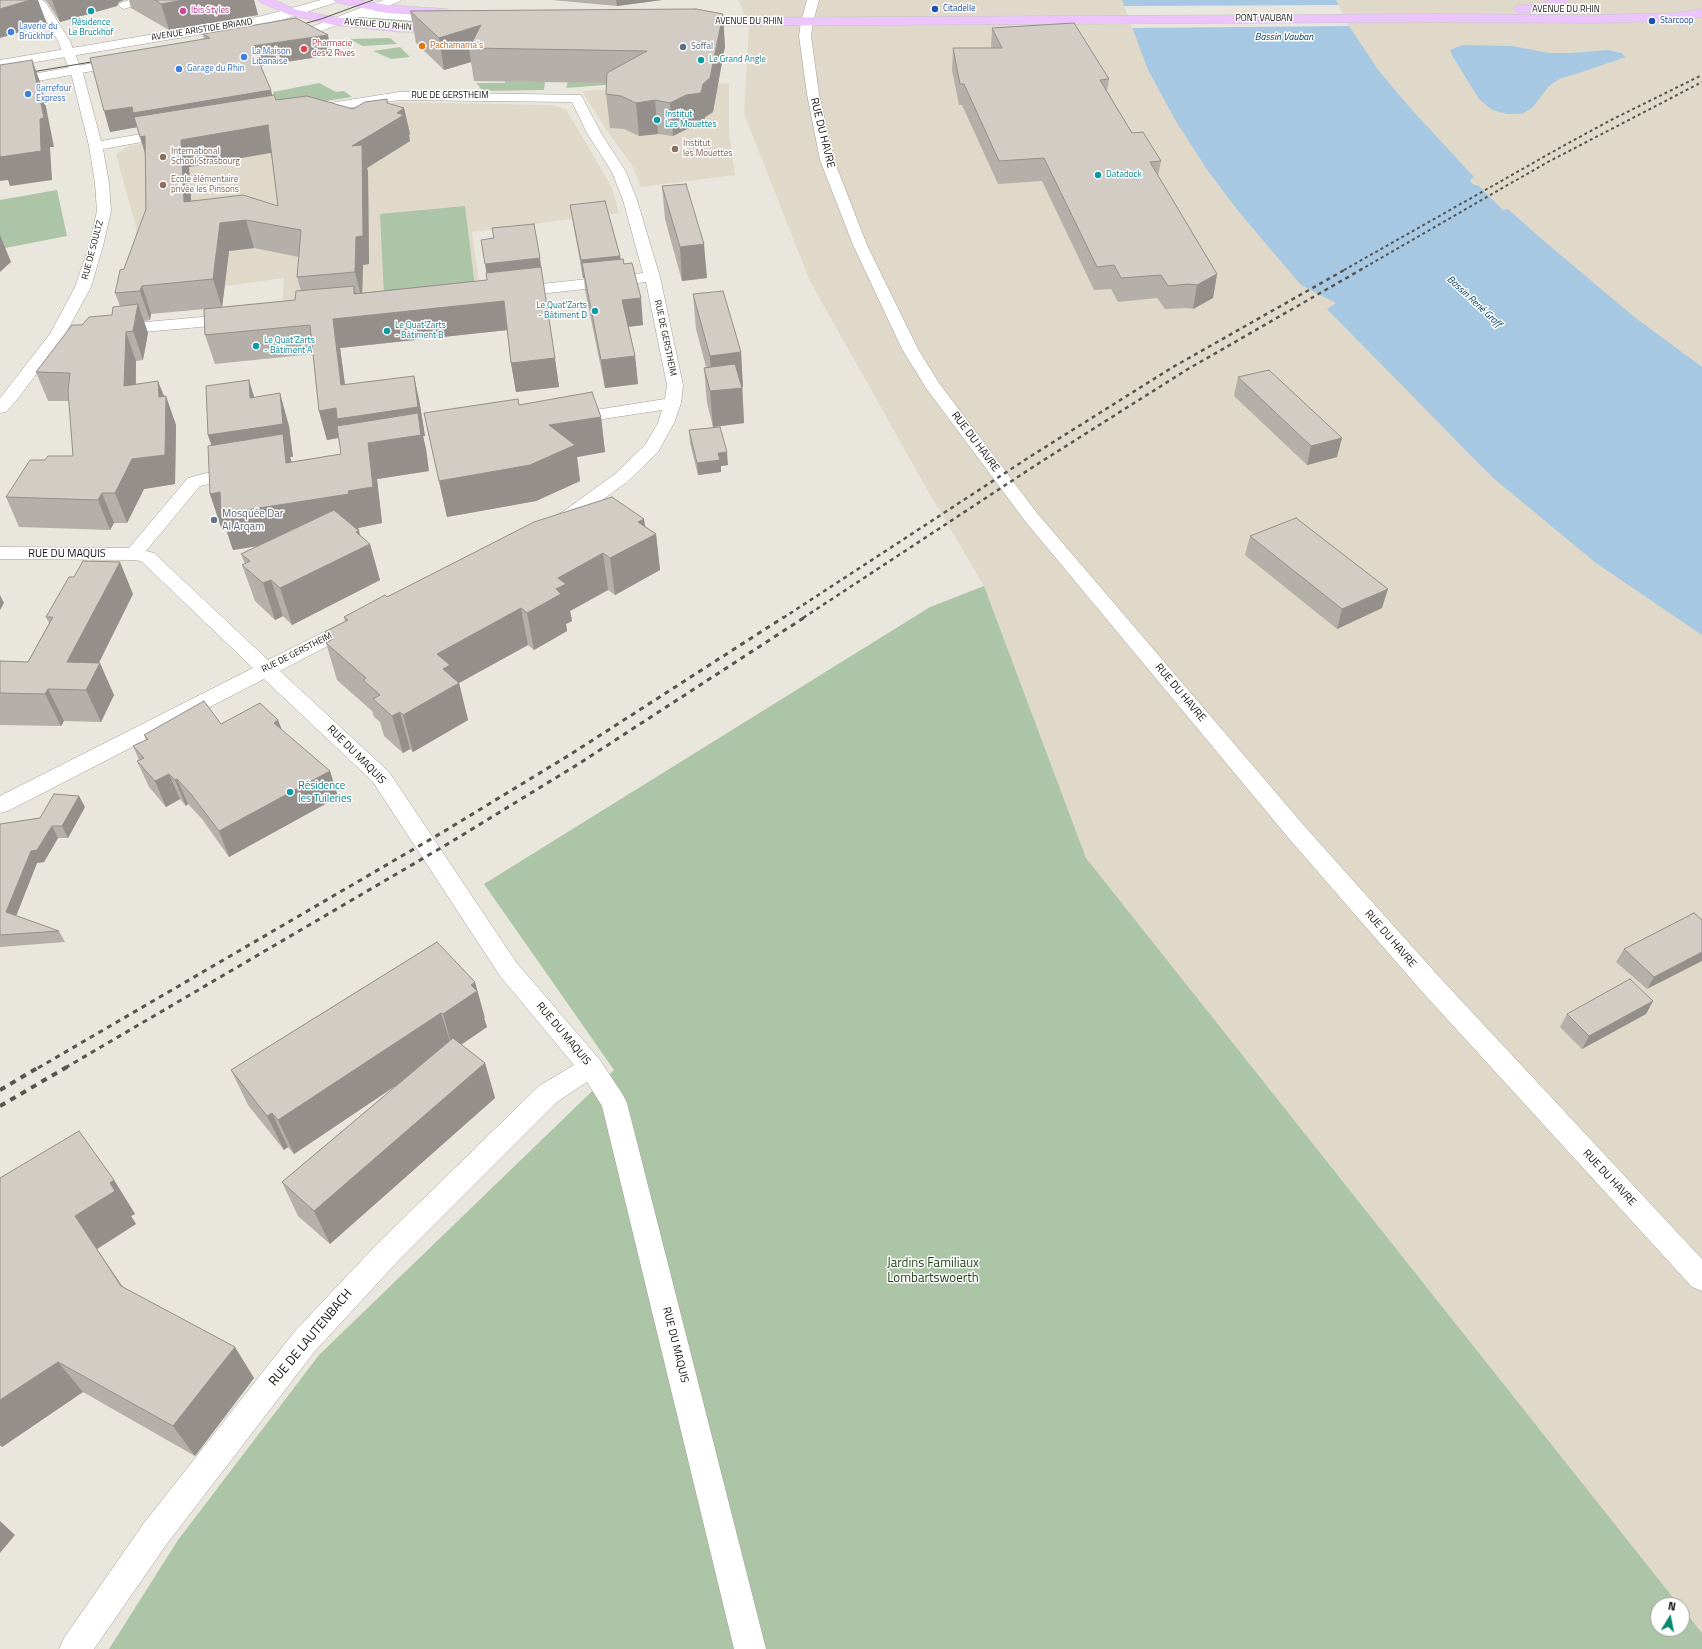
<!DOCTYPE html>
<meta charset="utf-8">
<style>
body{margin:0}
#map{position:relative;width:1702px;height:1649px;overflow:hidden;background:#e9e6dd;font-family:"Titillium Web",sans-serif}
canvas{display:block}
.north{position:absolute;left:1650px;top:1597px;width:40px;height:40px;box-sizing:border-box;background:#fff;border:1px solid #a1a09f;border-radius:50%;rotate:10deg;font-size:11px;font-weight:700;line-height:16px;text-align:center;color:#14120f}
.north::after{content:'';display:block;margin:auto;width:14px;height:18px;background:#068b70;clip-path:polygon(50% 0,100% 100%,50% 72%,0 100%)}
</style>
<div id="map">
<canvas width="1702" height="1649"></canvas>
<div class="north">N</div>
</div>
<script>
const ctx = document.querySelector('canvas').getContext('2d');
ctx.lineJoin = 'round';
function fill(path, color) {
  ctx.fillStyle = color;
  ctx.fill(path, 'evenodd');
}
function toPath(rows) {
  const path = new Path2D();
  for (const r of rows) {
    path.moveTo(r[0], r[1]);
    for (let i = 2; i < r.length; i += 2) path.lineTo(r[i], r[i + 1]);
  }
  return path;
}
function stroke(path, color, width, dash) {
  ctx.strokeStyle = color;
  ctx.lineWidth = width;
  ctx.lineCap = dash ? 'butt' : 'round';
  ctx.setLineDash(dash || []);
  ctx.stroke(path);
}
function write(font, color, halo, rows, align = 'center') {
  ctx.font = font + ' "Titillium Web",sans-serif';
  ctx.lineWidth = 3;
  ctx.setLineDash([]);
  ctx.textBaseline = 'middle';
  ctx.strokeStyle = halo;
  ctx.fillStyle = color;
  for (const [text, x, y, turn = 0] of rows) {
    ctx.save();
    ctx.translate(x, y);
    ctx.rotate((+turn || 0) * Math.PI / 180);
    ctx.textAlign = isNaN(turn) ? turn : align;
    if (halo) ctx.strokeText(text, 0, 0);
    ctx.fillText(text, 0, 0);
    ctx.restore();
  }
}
fill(toPath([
 [738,0,1702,0,1702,1633,1682,1608,1682,1605,1679,1605,1086,858,984,586,925,486,810,281,744,114,749,25],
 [729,83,729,132,735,175,641,187,632,165,607,131,582,91],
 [396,102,551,105,566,109,612,188,619,213,472,232,480,289,282,309,284,278,120,300,136,236,136,227,116,154,129,146]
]), '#e0d9ca');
fill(toPath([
 [358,17,429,20,412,25,355,20],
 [390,38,397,44,363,46,349,39],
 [400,47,410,57,391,59,373,51],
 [505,81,545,82,544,90,483,91,476,83,505,83],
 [568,82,632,83,566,88],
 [319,83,336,92,344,91,352,97,280,108,273,92],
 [57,190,67,236,0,249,0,200],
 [465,206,475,287,384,297,380,214],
 [984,586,1086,858,1679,1605,1658,1605,1658,1629,1682,1629,1682,1608,1702,1633,1702,1649,109,1649,178,1540,319,1355,614,1070,484,884,930,607]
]), '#acc5a7');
fill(toPath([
 [1122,0,1336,0,1349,26,1379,71,1412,110,1474,177,1470,180,1472,184,1479,186,1503,210,1508,209,1537,235,1633,316,1702,367,1702,635,1596,563,1492,477,1327,309,1336,303,1301,285,1239,212,1208,171,1177,123,1148,70],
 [1462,45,1512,46,1549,53,1571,53,1608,50,1621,53,1626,57,1576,74,1561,78,1549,86,1533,107,1522,114,1507,114,1492,110,1479,99,1453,57,1450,50]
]), '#a6c8e2');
fill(toPath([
 [1339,5,1349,26,1132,28,1124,6]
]), '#e9e6dd');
const street = toPath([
 [28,0,42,0,46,3,70,41,84,77,101,141,170,129,175,130,177,133,175,136,170,137,103,149,109,183,111,211,103,246,91,287,68,329,235,314,241,316,243,319,241,322,235,324,62,339,20,396,6,412,0,413,0,398,50,334,75,287,89,246,97,211,95,183,89,146,72,77,58,41,38,7,28,0],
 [129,0,148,0,146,2,124,9,120,7,118,5,120,3,129,0],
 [383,0,401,0,399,2,373,11,369,9,367,7,369,5,383,0],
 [807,0,819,0,813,22,811,25,807,26,803,25,801,22,807,0],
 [399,92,581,95,601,133,626,172,637,200,660,277,683,385,681,403,674,423,658,452,627,482,576,519,561,527,555,529,549,527,546,523,549,519,564,511,615,474,645,445,658,423,662,410,570,424,564,423,562,419,564,415,570,414,665,399,667,385,646,282,514,297,509,295,506,292,509,289,514,287,643,273,623,200,612,172,587,133,572,102,399,100,311,114,306,113,305,110,306,107,311,106,399,92],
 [238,467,244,468,247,472,244,476,200,486,146,551,154,553,268,660,346,621,353,619,360,621,363,625,360,629,280,671,389,772,516,962,600,1060,623,1095,627,1103,766,1649,734,1649,602,1106,587,1082,557,1102,398,1261,315,1351,166,1545,94,1649,59,1649,64,1638,144,1523,295,1331,378,1243,539,1086,574,1065,500,976,373,782,264,679,8,811,0,813,0,796,253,668,141,561,134,560,0,559,0,547,129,548,188,478,215,471,238,467]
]);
const secondary = toPath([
 [321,0,339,0,337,2,285,19,262,24,0,68,0,60,262,16,321,0],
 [373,3,377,5,379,7,374,11,440,15,444,16,446,19,444,22,440,23,359,17,313,34,285,38,281,37,279,34,281,31,285,30,311,27,373,3],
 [807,18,811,19,813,22,811,36,819,94,834,160,867,245,918,349,939,383,1037,513,1307,829,1443,981,1702,1259,1702,1291,1692,1287,1425,995,1291,841,1025,521,926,388,902,349,853,245,820,160,807,94,799,36,801,22,803,19,807,18],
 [121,58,125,59,127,62,125,65,0,88,0,80,121,58]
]);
const primary = toPath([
 [258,0,274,0,297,10,334,17,401,24,443,24,447,25,449,28,447,31,443,32,401,32,334,25,290,15,260,2,258,0],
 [333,0,358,0,387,5,447,9,451,11,453,13,451,15,447,17,387,13,339,3,335,2,333,0],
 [1550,0,1569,0,1567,2,1538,11,1519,13,1515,11,1513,9,1515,7,1519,5,1537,4,1550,0],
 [1702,9,1702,17,1676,21,1594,23,1434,22,693,26,689,25,687,22,689,19,693,18,1434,14,1594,15,1676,13,1702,9]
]);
stroke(street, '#a29e97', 1);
stroke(secondary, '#a29e97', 1);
stroke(primary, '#c7c6c5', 1);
fill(street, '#fff');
fill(secondary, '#fff');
fill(primary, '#ecc5fd');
stroke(toPath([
 [296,26,321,19,373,0],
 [26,73,103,60]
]), '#585550', 1);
stroke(toPath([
 [1344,270,1563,146,1611,120,1702,75],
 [1360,270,1546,163,1702,82]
]), '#585550', 2, [3, 3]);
stroke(toPath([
 [783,618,1031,456,1173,367,1346,269],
 [803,618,1036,465,1188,369,1362,269]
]), '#585550', 2.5, [4, 4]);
stroke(toPath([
 [38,1068,443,832,571,754,784,617],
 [65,1068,451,842,580,763,805,617]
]), '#585550', 3, [5, 5]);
stroke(toPath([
 [0,1090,39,1067],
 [0,1106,67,1067]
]), '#585550', 4, [6, 6]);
fill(toPath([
 [44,0,124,0,119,2,117,6,60,22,47,2],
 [129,0,254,0,258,15,169,30,131,8],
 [552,0,662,0,617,6],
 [410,11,725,46,713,112,705,117,704,126,689,128,673,136,658,134,639,136,624,129,610,128,606,94,607,83,474,81,471,62,444,70,416,43],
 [992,28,1109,79,1107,91,1132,133,1161,161,1158,176,1217,274,1213,298,1193,309,1186,308,1165,309,1157,298,1118,302,1111,289,1094,290,1042,181,998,184,962,105,959,105,952,70,953,48,991,48],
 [203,34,332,55,260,66,272,95,276,100,353,109,388,104,404,108,410,134,409,135,410,141,367,168,368,172,369,264,363,265,362,293,487,280,486,273,494,238,534,224,559,387,516,392,511,363,507,330,340,348,345,385,414,376,420,405,425,436,423,436,426,449,429,471,377,479,382,523,358,528,360,535,370,544,380,580,292,625,283,616,275,620,255,601,242,565,245,564,241,554,257,546,233,550,226,529,222,530,210,494,212,445,208,435,254,397,289,426,293,457,290,457,291,462,341,454,339,438,327,440,319,411,313,354,215,364,205,335,204,309,151,314,150,320,144,321,148,333,143,360,136,361,136,385,164,396,176,425,175,484,144,489,127,523,114,523,110,530,19,527,6,497,45,460,73,456,69,401,48,401,36,372,82,325,112,315,120,306,115,293,124,269,146,209,145,154,137,127,110,132,204,39],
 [271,153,278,206,191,201,189,167],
 [254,248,299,257,297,277,301,291,295,300,222,307,229,251],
 [662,186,707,278,682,281,665,219],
 [570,205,620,256,643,325,629,327,635,356,638,384,605,388,585,290,584,278,583,278,573,223],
 [693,294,741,352,744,423,713,427,707,403,704,368,706,367,696,329],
 [1238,377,1337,457,1307,465,1234,396],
 [519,405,601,417,605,452,577,457,580,481,536,501,447,517,424,413],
 [689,430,728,465,721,466,721,472,698,475,690,443],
 [645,526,656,534,660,570,615,595,608,590,570,611,572,621,566,624,567,631,534,650,528,645,459,683,468,720,413,752,410,749,403,753,384,736,380,722,374,717,372,711,337,680,326,643,328,642,325,632,345,622,344,617,387,597],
 [1250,536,1382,608,1337,629,1245,555],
 [133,594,99,663,114,695,101,722,64,721,61,726,0,725,0,661,28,662,49,623,46,617],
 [278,720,282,730,330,771,338,797,229,857,202,819,188,804,186,806,180,799,166,807,149,787,137,761,139,760,133,746,146,740,144,735,221,724],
 [85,807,68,838,58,838,44,862,37,863,16,916,59,931,65,942,0,947,0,824,40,818],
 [1694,913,1647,989,1616,962,1624,949],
 [437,942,485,1018,484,1018,487,1027,461,1045,485,1063,495,1098,330,1244,298,1216,282,1182,398,1084,294,1154,288,1147,284,1150,248,1105,231,1070],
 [1653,1001,1646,1014,1582,1049,1560,1027,1567,1014],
 [0,1178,114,1180,135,1214,131,1216,136,1224,97,1249,123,1287,254,1378,195,1456,83,1392,2,1447,0,1445]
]), '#b5afa9');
fill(toPath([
 [30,0,38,0,47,24,0,38,0,9],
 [52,0,124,0,119,2,117,6,60,22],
 [183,0,254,0,258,15,169,30,161,4],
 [616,0,662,0,617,6],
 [723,14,725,46,713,112,705,117,704,126,689,128,673,136,670,103,703,84],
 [481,25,469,48,471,62,444,70,439,38],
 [328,35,332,55,257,66,252,46],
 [32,60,42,87,54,147,50,147,52,180,10,186,8,180,0,181,0,155],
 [271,90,276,111,138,127,110,132,104,111,132,107],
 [387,99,392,122,397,113,404,108,410,134,409,135,410,141,367,168,368,172,369,264,363,265,362,301,355,272,352,146,387,103],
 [655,100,658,134,639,136,636,103],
 [268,125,275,152,189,167,193,230,184,202,181,140],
 [145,136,149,164,140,137],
 [246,220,254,248,229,251,222,308,213,279,220,223],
 [0,235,11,262,0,272],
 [704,244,707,278,682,281,680,247],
 [620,256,622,274,582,263,584,278,583,278,581,260],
 [540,258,543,282,489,288,485,264],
 [1217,274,1213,298,1193,309,1197,285],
 [142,286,151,314,150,320,140,291],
 [354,286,361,314,504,301,508,330,340,348,349,414,341,385,333,319,354,294],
 [641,298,643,325,626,327,622,300],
 [138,304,148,333,143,360,133,331],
 [126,332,136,361,135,415,124,386],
 [741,352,743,387,712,391,710,356],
 [635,356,638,384,605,388,601,360],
 [555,358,559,387,516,392,511,363],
 [414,376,420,405,425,436,423,436,426,449,429,471,377,479,382,523,358,528,359,530,233,550,226,529,222,530,210,494,220,492,348,491,342,437,327,440,319,411],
 [249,380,259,413,280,393,289,426,293,457,290,457,294,470,219,469,208,435,250,398],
 [158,381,166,401,166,396,176,425,175,484,144,489,127,523,115,493,159,397],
 [742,388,744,423,713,427,710,391],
 [601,417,605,452,577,457,580,481,536,501,447,517,439,481,549,425],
 [1342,438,1337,457,1307,465,1311,446],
 [727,452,728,465,721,466,721,472,698,475,697,463,718,453],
 [102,493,114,523,110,530,98,500],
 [644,519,647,538,656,534,660,570,615,595,610,558,638,522],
 [359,531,363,547,370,544,380,580,292,625,280,588,356,532],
 [603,553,608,590,570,611,572,621,566,624,567,631,534,650,527,613,556,589,558,578],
 [120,562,133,594,85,690,67,662],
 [271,580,283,616,275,620,263,583],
 [1388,589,1382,608,1337,629,1342,609],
 [0,595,4,603,0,610],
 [521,608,528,645,459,683,468,720,413,752,403,715,437,654],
 [100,663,114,695,101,722,86,690],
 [48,689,64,721,61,726,45,694],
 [400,712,410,749,403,753,392,716],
 [278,720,287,745,274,723],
 [330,771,338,797,229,857,219,831],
 [169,774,180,799,166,807,155,781],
 [177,779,188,804,186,806,175,780],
 [79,796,85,807,68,838,62,826],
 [52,826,58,838,44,862,37,863,13,924,6,912,31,851],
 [1702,952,1702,961,1647,989,1654,977],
 [475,982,485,1018,484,1018,487,1027,453,1050,443,1014,471,985],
 [1653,1001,1646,1014,1582,1049,1589,1036],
 [441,1013,452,1048,294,1154,278,1120],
 [485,1063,495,1098,330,1244,314,1211],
 [272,1113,288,1147,284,1150,267,1116],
 [114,1180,135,1214,131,1216,136,1224,97,1249,143,1318,121,1286,75,1216,110,1183],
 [235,1347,254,1378,195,1456,173,1426],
 [58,1362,83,1392,2,1447,0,1445,0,1400],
 [0,1521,15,1535,0,1553]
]), '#948f8a');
const building = toPath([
 [0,0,30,0,0,9,0,0],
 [155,0,183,0,161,4,155,0],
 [696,9,723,14,710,78,703,84,701,93,686,95,670,103,655,100,636,103,621,96,606,94,607,73,647,51,469,48,481,25,439,38,410,11,696,9],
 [296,18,328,35,252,46,271,90,133,113,132,107,104,111,90,58,210,38,203,34,296,18],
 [1074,23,1109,79,1100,80,1132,133,1143,132,1161,161,1150,162,1217,274,1197,285,1189,284,1168,286,1161,275,1121,278,1114,265,1097,267,1044,158,999,161,964,84,960,84,953,48,1002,48,992,28,1074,23],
 [32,60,44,118,40,119,41,151,0,157,0,65,32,60],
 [274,95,276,100,307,96,353,109,365,102,387,99,387,103,404,108,397,113,404,115,352,146,362,145,363,236,356,237,355,272,297,277,301,230,246,220,220,223,213,279,142,286,140,291,115,293,120,270,124,269,146,209,145,136,140,137,134,117,274,95],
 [268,125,278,206,243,195,184,202,181,140,268,125],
 [686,184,704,244,680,247,662,186,686,184],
 [605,201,620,256,581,260,570,205,605,201],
 [534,224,540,258,485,264,481,240,494,238,492,228,534,224],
 [623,259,624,264,632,263,641,298,622,300,635,356,601,360,582,263,623,259],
 [541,267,555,358,511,363,504,301,333,319,341,385,414,376,418,407,337,419,336,408,319,411,310,325,205,335,204,309,295,300,296,291,354,286,354,294,487,280,486,273,541,267],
 [723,291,741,352,710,356,693,294,723,291],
 [138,304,133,331,126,332,124,386,158,381,159,397,166,396,165,455,132,459,115,493,102,493,98,500,6,497,30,460,45,460,48,456,73,456,68,391,70,373,36,372,72,325,82,325,89,317,112,315,113,307,138,304],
 [735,364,742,388,710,391,704,368,735,364],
 [1269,370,1342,438,1311,446,1238,377,1269,370],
 [249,380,250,398,280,393,283,424,208,435,206,386,249,380],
 [592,392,601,417,549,425,575,445,530,465,439,481,424,413,518,399,519,405,592,392],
 [418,413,421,435,368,443,373,487,348,491,349,494,221,514,220,492,210,494,208,446,283,434,286,463,341,454,337,426,418,413],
 [720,427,727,452,718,453,720,460,697,463,689,430,720,427],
 [612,497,644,519,638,522,656,534,610,558,603,553,558,578,566,584,556,589,561,594,527,613,521,608,437,654,450,665,443,669,459,683,403,715,400,712,392,716,373,699,380,695,363,680,366,678,326,643,333,639,325,632,348,620,344,617,385,595,387,597,534,522,612,497],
 [334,510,359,531,356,532,370,544,280,588,271,580,263,583,242,565,250,561,241,554,334,510],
 [1296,518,1388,589,1342,609,1250,536,1296,518],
 [83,561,120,562,67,662,100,663,86,690,48,689,45,694,0,693,0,661,28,662,53,617,46,617,69,577,74,577,83,561],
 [204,701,221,724,260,703,278,720,274,723,330,771,219,831,191,794,177,779,175,780,169,774,155,781,137,761,144,758,133,746,148,739,144,735,204,701],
 [54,794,79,796,62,826,52,826,37,850,31,851,6,912,59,931,0,935,0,824,40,818,54,794],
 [1694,913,1702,920,1702,952,1654,977,1624,949,1694,913],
 [437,942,475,982,471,985,477,991,443,1014,441,1013,278,1120,272,1113,267,1116,231,1070,437,942],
 [1630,979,1653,1001,1589,1036,1567,1014,1630,979],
 [453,1038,485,1063,314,1211,282,1182,453,1038],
 [79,1131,114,1180,110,1183,115,1191,75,1216,121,1286,235,1347,173,1426,58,1362,0,1400,0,1178,79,1131]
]);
fill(building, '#d3ccc5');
stroke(building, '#948f8a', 1);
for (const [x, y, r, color] of [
 [935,9,4,"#1a4fb4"],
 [91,11,4,"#0f9aa8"],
 [183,11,4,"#d1479c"],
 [1652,21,4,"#1a4fb4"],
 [11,32,4,"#3f7fe0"],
 [422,46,4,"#e8710a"],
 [683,47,4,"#5c6f8a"],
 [304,49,4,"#e0444e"],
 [244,57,4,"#3f7fe0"],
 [701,60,4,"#0f9aa8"],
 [179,69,4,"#3f7fe0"],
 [28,94,4,"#3f7fe0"],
 [657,120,4,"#0f9aa8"],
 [675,149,4,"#8d6e63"],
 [163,157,4,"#8d6e63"],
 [1098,175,4,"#0f9aa8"],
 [163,185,4,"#8d6e63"],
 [595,311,4,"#0f9aa8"],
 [387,331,4,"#0f9aa8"],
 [256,346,4,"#0f9aa8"],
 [214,520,4,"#6b7280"],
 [290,792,4,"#0f9aa8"]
]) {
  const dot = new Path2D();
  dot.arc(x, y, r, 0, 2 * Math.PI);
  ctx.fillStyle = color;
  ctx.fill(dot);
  stroke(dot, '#fff', 1.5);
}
write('9px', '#164399', '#fff', [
 ["Citadelle",943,9],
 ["Starcoop",1660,21]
], 'left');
write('9px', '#14120f', '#fff', [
 ["AVENUE DU RHIN",1566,10],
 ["PONT VAUBAN",1264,19],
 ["AVENUE DU RHIN",749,22],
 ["AVENUE DU RHIN",378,25,5],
 ["AVENUE ARISTIDE BRIAND",202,30,-9],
 ["RUE DE GERSTHEIM",450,96],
 ["RUE DE SOULTZ",93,250,-75],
 ["RUE DE GERSTHEIM",665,338,78],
 ["RUE DE GERSTHEIM",297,653,-27]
]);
write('9px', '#b23c85', '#fff', [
 ["Ibis Styles",191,11]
], 'left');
write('9px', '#0d838f', '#fff', [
 ["Résidence",91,23,"center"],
 ["Le Bruckhof",91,33,"center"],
 ["Le Grand Angle",709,60],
 ["Institut",665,115],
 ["Les Mouettes",665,125],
 ["Datadock",1106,175],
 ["Le Quat'Zarts",587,306,"right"],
 ["- Bâtiment D",587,316,"right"],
 ["Le Quat'Zarts",395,326],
 ["- Bâtiment B",395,336],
 ["Le Quat'Zarts",264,341],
 ["- Bâtiment A",264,351]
], 'left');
write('9px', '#366cbe', '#fff', [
 ["Laverie du",19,27],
 ["Brückhof",19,37],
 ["La Maison",252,52],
 ["Libanaise",252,62],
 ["Garage du Rhin",187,69],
 ["Carrefour",36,89],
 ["Express",36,99]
], 'left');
write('9px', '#be3a42', '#fff', [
 ["Pharmacie",312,44],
 ["des 2 Rives",312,54]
], 'left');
write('9px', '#c56008', '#fff', [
 ["Pachamama's",430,46]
], 'left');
write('9px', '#4e5e75', '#fff', [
 ["Soffal",691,47]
], 'left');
write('9px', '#785e54', '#fff', [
 ["Institut",683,144],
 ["les Mouettes",683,154],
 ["International",171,152],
 ["School Strasbourg",171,162],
 ["Ecole élémentaire",171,180],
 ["privée les Pinsons",171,190]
], 'left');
write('italic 10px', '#013f62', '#fff', [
 ["Bassin Vauban",1284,38],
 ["Bassin René Graff",1474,302,43]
]);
write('11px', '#14120f', '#fff', [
 ["RUE DU HAVRE",822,133,76],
 ["RUE DU HAVRE",975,442,53],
 ["RUE DU MAQUIS",67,554],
 ["RUE DU HAVRE",1180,693,50],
 ["RUE DU MAQUIS",356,755,45],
 ["RUE DU HAVRE",1390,939,49],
 ["RUE DU MAQUIS",563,1034,50],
 ["RUE DU HAVRE",1609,1178,47],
 ["RUE DU MAQUIS",675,1345,76]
]);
write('11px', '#5b616d', '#fff', [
 ["Mosquée Dar",222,514],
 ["Al Arqam",222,527]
], 'left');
write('11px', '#0d838f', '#fff', [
 ["Résidence",298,786],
 ["les Tuileries",298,799]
], 'left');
write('13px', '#1a3e12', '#fff', [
 ["Jardins Familiaux",933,1264],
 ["Lombartswoerth",933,1279]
]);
write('13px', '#14120f', '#fff', [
 ["RUE DE LAUTENBACH",311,1338,-50]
]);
</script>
